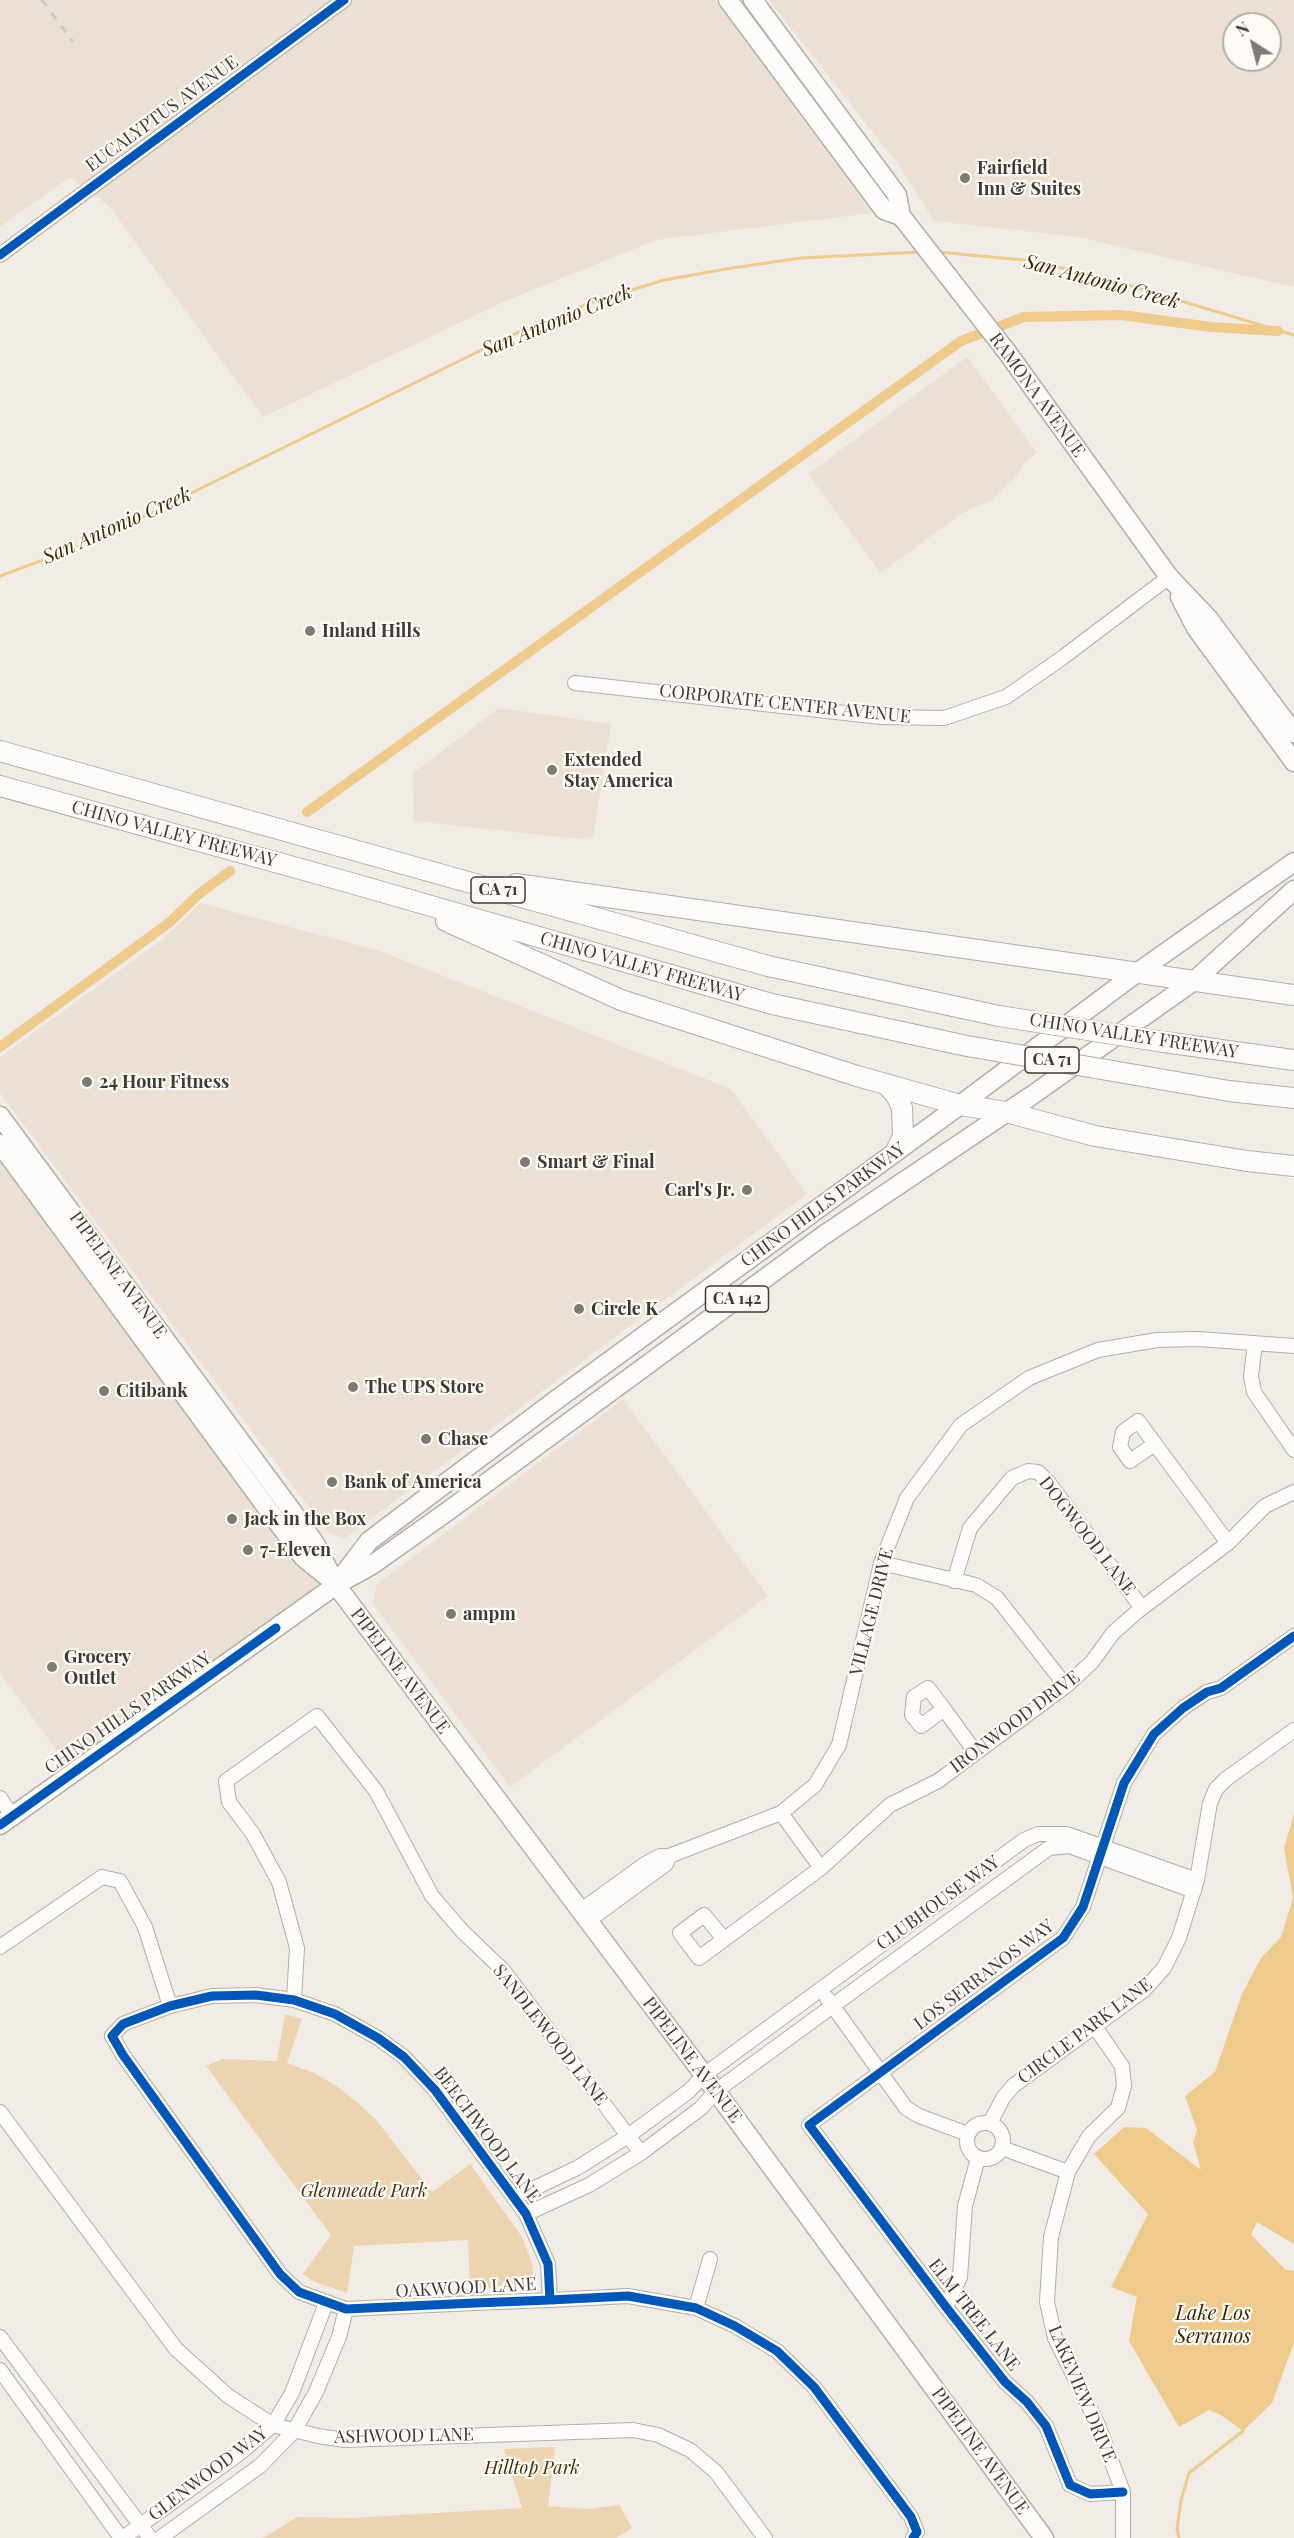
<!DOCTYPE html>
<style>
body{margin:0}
#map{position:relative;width:1294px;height:2538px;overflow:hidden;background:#f1ece6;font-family:"Playfair Display",serif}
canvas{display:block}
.north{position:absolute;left:1222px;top:12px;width:60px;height:60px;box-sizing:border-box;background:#fefbf6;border:2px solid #b1aea9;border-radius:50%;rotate:324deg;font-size:16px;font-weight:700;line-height:24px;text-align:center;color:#3e3b36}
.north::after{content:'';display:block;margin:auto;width:21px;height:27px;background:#7d7974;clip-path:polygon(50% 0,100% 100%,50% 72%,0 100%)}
</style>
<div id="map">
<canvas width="1294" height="2538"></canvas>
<div class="north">N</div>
</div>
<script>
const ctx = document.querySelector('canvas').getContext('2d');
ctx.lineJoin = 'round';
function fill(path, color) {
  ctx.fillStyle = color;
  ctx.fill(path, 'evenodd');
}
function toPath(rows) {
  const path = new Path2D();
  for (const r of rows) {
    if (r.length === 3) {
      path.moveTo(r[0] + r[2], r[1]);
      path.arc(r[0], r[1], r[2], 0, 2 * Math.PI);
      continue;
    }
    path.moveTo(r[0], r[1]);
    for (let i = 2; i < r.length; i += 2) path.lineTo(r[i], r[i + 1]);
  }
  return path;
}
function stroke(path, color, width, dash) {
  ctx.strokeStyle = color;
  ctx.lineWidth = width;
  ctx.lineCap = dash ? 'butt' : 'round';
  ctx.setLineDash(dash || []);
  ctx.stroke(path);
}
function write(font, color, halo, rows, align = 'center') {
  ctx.font = font + ' "Playfair Display",serif';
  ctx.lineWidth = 4.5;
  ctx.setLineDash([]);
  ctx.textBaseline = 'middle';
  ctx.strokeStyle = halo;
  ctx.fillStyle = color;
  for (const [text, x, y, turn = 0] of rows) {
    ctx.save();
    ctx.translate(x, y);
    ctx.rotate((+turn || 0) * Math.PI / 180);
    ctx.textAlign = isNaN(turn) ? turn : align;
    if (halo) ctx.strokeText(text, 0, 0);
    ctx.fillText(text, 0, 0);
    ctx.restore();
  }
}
fill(toPath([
 [0,0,715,0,872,213,656,240,505,301,263,417,109,206,70,177,0,227],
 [769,0,1294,0,1294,287,1078,237,934,221,900,167],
 [1234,24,1270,24,1270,60,1234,60],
 [967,357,1037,453,1025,462,1014,479,992,500,962,513,881,573,808,474],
 [499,708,611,724,593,837,577,839,414,821,413,773],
 [200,903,380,951,731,1089,807,1194,344,1539,327,1532,0,1093,0,1057,163,939],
 [0,1137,329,1582,69,1767,0,1674],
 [623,1399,768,1596,510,1787,373,1604,377,1584]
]), '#eae1d4');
fill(toPath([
 [285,2014,302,2019,287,2063,312,2072,335,2085,358,2103,377,2121,432,2192,470,2164,522,2237,532,2263,534,2285,470,2289,468,2240,354,2246,347,2293,315,2282,303,2274,331,2235,206,2066,223,2059,277,2061],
 [555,2447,548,2506,589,2509,619,2505,632,2528,616,2538,263,2538,297,2517,350,2518,522,2508,504,2449]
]), '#ecd4b0');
fill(toPath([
 [1294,1814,1294,2244,1257,2222,1251,2235,1286,2270,1294,2271,1294,2343,1272,2403,1243,2431,1221,2415,1209,2410,1179,2427,1129,2341,1137,2297,1111,2287,1148,2214,1094,2154,1124,2127,1146,2128,1201,2170,1193,2142,1197,2130,1185,2096,1215,2072,1242,1994,1261,1958,1281,1937,1293,1898,1284,1848]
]), '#eeca8d');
stroke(toPath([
 [938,252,1034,261,1125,284,1294,335],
 [0,576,96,540,512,335,590,303,664,280,732,268,801,258,919,252],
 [1179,2538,1177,2529,1181,2500,1189,2473,1243,2431]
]), '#eeca8d', 3);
stroke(toPath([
 [307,812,961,341,1024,317,1121,315,1211,327,1278,331],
 [0,1047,170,922,199,894,230,871]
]), '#eeca8d', 10);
const minor = toPath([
 [0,255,344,0],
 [575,683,881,717,944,718,1006,697,1062,658,1169,577],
 [1255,1343,1251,1376,1254,1392,1294,1450],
 [1155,1444,1130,1461,1120,1447,1123,1432,1138,1421,1155,1444,1228,1543],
 [881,1563,976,1585,997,1598,1066,1686],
 [954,1581,970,1528,1012,1478,1028,1471,1038,1472,1049,1483,1142,1608],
 [944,1709,921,1726,912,1715,914,1697,928,1688,944,1709,976,1753],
 [0,1798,12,1816],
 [781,1813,821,1868],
 [580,1911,645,1864,660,1856,669,1856,781,1813,815,1785,839,1745,881,1563,907,1498,961,1425,1029,1378,1098,1350,1157,1340,1198,1339,1294,1346],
 [588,1921,666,1864,669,1856],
 [724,1939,704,1915,680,1933,699,1958,821,1868,890,1805,938,1781,1066,1686,1092,1662,1113,1633,1138,1611,1228,1543,1265,1506,1294,1492],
 [0,1947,102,1877,120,1881,145,1927,170,2006],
 [827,1998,906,2108,919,2116,968,2134],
 [294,2000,297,1948,279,1882,253,1834,229,1802,226,1781,317,1716,376,1791,432,1896,463,1932,503,1970,641,2153],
 [1095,2027,1122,2066,1124,2086,1118,2108,1089,2136,1068,2172,1051,2237,1047,2302,1055,2338,1098,2425,1123,2492,1123,2538],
 [0,2112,176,2349,228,2396,273,2425,318,2436,345,2440,633,2430,658,2435,690,2450,716,2472,765,2538],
 [985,2141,18],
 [990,2123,1003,2098,1013,2086,1144,1990,1164,1968,1179,1938,1197,1880,1210,1803,1216,1789,1226,1779,1294,1730],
 [1002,2148,1068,2172],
 [514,2198,577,2168,628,2136,689,2091,704,2075,1024,1840,1038,1834,1067,1834,1197,1880],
 [526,2214,589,2185,641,2153,701,2108,716,2091,1049,1848,1069,1846,1194,1891],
 [550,2300,548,2264,526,2214,435,2090,404,2057,378,2038,335,2014,294,2000,256,1995,212,1996,170,2006,123,2024,112,2036,123,2055,280,2274,299,2292,346,2309,475,2303,550,2300,628,2296,696,2308,735,2326,777,2351,814,2387,911,2517,917,2532,913,2538],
 [946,2307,960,2277,965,2206,978,2158],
 [696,2308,710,2259],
 [0,2337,150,2538],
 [0,2370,121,2538],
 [1123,2492,1090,2494,1070,2485,1046,2426,1027,2402,1005,2382,946,2307,809,2125,1063,1938,1083,1907,1124,1783,1154,1734,1183,1708,1207,1692,1221,1688,1294,1636],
 [123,2538,240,2453,273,2425,292,2393,326,2303],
 [160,2538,260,2466,294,2431,316,2392,339,2337,346,2309]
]);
const major = toPath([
 [728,0,884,210,901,216],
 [753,0,897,195,901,216,1007,352,1169,577,1208,618,1294,733],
 [1180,597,1196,628,1294,762],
 [0,1116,292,1511,316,1545,336,1585,704,2075,1044,2538],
 [0,1144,303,1557,330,1579],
 [340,1579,369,1541,552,1403,960,1105,1135,974,1294,862],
 [0,1825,336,1585,372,1565,448,1511,824,1235,1031,1096,1194,981,1294,890]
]);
const highway = toPath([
 [0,751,768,966,999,1016],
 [0,786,351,883,772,1004,967,1046],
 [516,884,1294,995],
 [446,921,621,1000,857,1076,960,1105,1006,1112,1095,1136,1247,1161,1294,1166],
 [1164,1042,1294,1060],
 [1136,1075,1229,1091,1294,1098],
 [886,1084,896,1095,902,1108,903,1136,896,1151]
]);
stroke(minor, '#b2aeaa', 16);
stroke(major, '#b2aeaa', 21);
stroke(highway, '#b2aeaa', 22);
stroke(minor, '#fdfcfb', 14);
stroke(major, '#fdfcfb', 18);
stroke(highway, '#fdfcfb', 20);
stroke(toPath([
 [42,0,73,42]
]), '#cccbc9', 3, [8, 8]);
const highwayBridge = toPath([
 [999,1016,1164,1042],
 [967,1046,1136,1075]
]);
stroke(highwayBridge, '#b2aeaa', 22, []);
stroke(highwayBridge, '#fdfcfb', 20);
stroke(toPath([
 [0,255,344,0],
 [0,1825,276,1628],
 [550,2300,548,2264,526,2214,435,2090,404,2057,378,2038,335,2014,294,2000,256,1995,212,1996,170,2006,123,2024,112,2036,123,2055,280,2274,299,2292,346,2309,475,2303,550,2300,628,2296,696,2308,735,2326,777,2351,814,2387,911,2517,917,2532,913,2538],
 [1123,2492,1090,2494,1070,2485,1046,2426,1027,2402,1005,2382,946,2307,809,2125,1063,1938,1083,1907,1124,1783,1154,1734,1183,1708,1207,1692,1221,1688,1294,1636]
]), '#0057b8', 9);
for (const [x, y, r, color] of [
 [965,178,6,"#7d7974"],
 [310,631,6,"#7d7974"],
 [552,770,6,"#7d7974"],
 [87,1082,6,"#7d7974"],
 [525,1162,6,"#7d7974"],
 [747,1190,6,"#7d7974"],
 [579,1309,6,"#7d7974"],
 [353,1387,6,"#7d7974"],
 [104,1391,6,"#7d7974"],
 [426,1439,6,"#7d7974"],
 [332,1482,6,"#7d7974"],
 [232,1519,6,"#7d7974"],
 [248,1550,6,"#7d7974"],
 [451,1614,6,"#7d7974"],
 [52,1667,6,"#7d7974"]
]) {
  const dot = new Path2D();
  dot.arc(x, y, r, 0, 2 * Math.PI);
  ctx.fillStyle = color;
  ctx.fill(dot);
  stroke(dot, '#fefbf6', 2);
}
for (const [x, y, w] of [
 [498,890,54],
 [1052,1060,54],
 [737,1299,63]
]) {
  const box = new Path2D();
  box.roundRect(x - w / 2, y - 13, w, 26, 4.5);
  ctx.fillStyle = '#fefbf6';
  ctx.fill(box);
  stroke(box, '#3e3b36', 1.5);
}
write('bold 16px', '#3e3b36', null, [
 ["CA 71",498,890],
 ["CA 71",1052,1060],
 ["CA 142",737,1299]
]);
write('18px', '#3e3b36', '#fefbf6', [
 ["EUCALYPTUS AVENUE",162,114,-36],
 ["RAMONA AVENUE",1037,395,54],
 ["CORPORATE CENTER AVENUE",785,704,6],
 ["CHINO VALLEY FREEWAY",174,834,15],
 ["CHINO VALLEY FREEWAY",642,967,16],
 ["CHINO VALLEY FREEWAY",1134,1036,9],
 ["CHINO HILLS PARKWAY",823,1205,-36],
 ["PIPELINE AVENUE",118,1275,54],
 ["DOGWOOD LANE",1087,1536,52],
 ["VILLAGE DRIVE",872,1612,-76],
 ["PIPELINE AVENUE",400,1671,53],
 ["CHINO HILLS PARKWAY",128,1713,-35],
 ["IRONWOOD DRIVE",1015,1722,-37],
 ["CLUBHOUSE WAY",938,1903,-36],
 ["LOS SERRANOS WAY",984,1975,-37],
 ["CIRCLE PARK LANE",1085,2031,-37],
 ["SANDLEWOOD LANE",550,2035,52],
 ["PIPELINE AVENUE",692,2060,53],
 ["BEECHWOOD LANE",487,2135,53],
 ["OAKWOOD LANE",466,2288,-3],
 ["ELM TREE LANE",974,2315,52],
 ["LAKEVIEW DRIVE",1082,2394,67],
 ["ASHWOOD LANE",404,2436,-1],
 ["PIPELINE AVENUE",980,2451,54],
 ["GLENWOOD WAY",208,2474,-37]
]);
write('bold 18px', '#3e3b36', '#fefbf6', [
 ["Fairfield",977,168],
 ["Inn & Suites",977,189],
 ["Inland Hills",322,631],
 ["Extended",564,760],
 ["Stay America",564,781],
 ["24 Hour Fitness",99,1082],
 ["Smart & Final",537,1162],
 ["Carl's Jr.",735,1190,"right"],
 ["Circle K",591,1309],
 ["The UPS Store",365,1387],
 ["Citibank",116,1391],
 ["Chase",438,1439],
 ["Bank of America",344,1482],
 ["Jack in the Box",244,1519],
 ["7-Eleven",260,1550],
 ["ampm",463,1614],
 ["Grocery",64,1657],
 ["Outlet",64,1678]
], 'left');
write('italic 18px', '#44300a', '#fefbf6', [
 ["Glenmeade Park",364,2191],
 ["Hilltop Park",532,2468]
]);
write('italic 20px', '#3b2701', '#fefbf6', [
 ["San Antonio Creek",1102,282,15],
 ["San Antonio Creek",557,321,-22],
 ["San Antonio Creek",117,526,-24],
 ["Lake Los",1213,2314],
 ["Serranos",1213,2337]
]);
</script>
